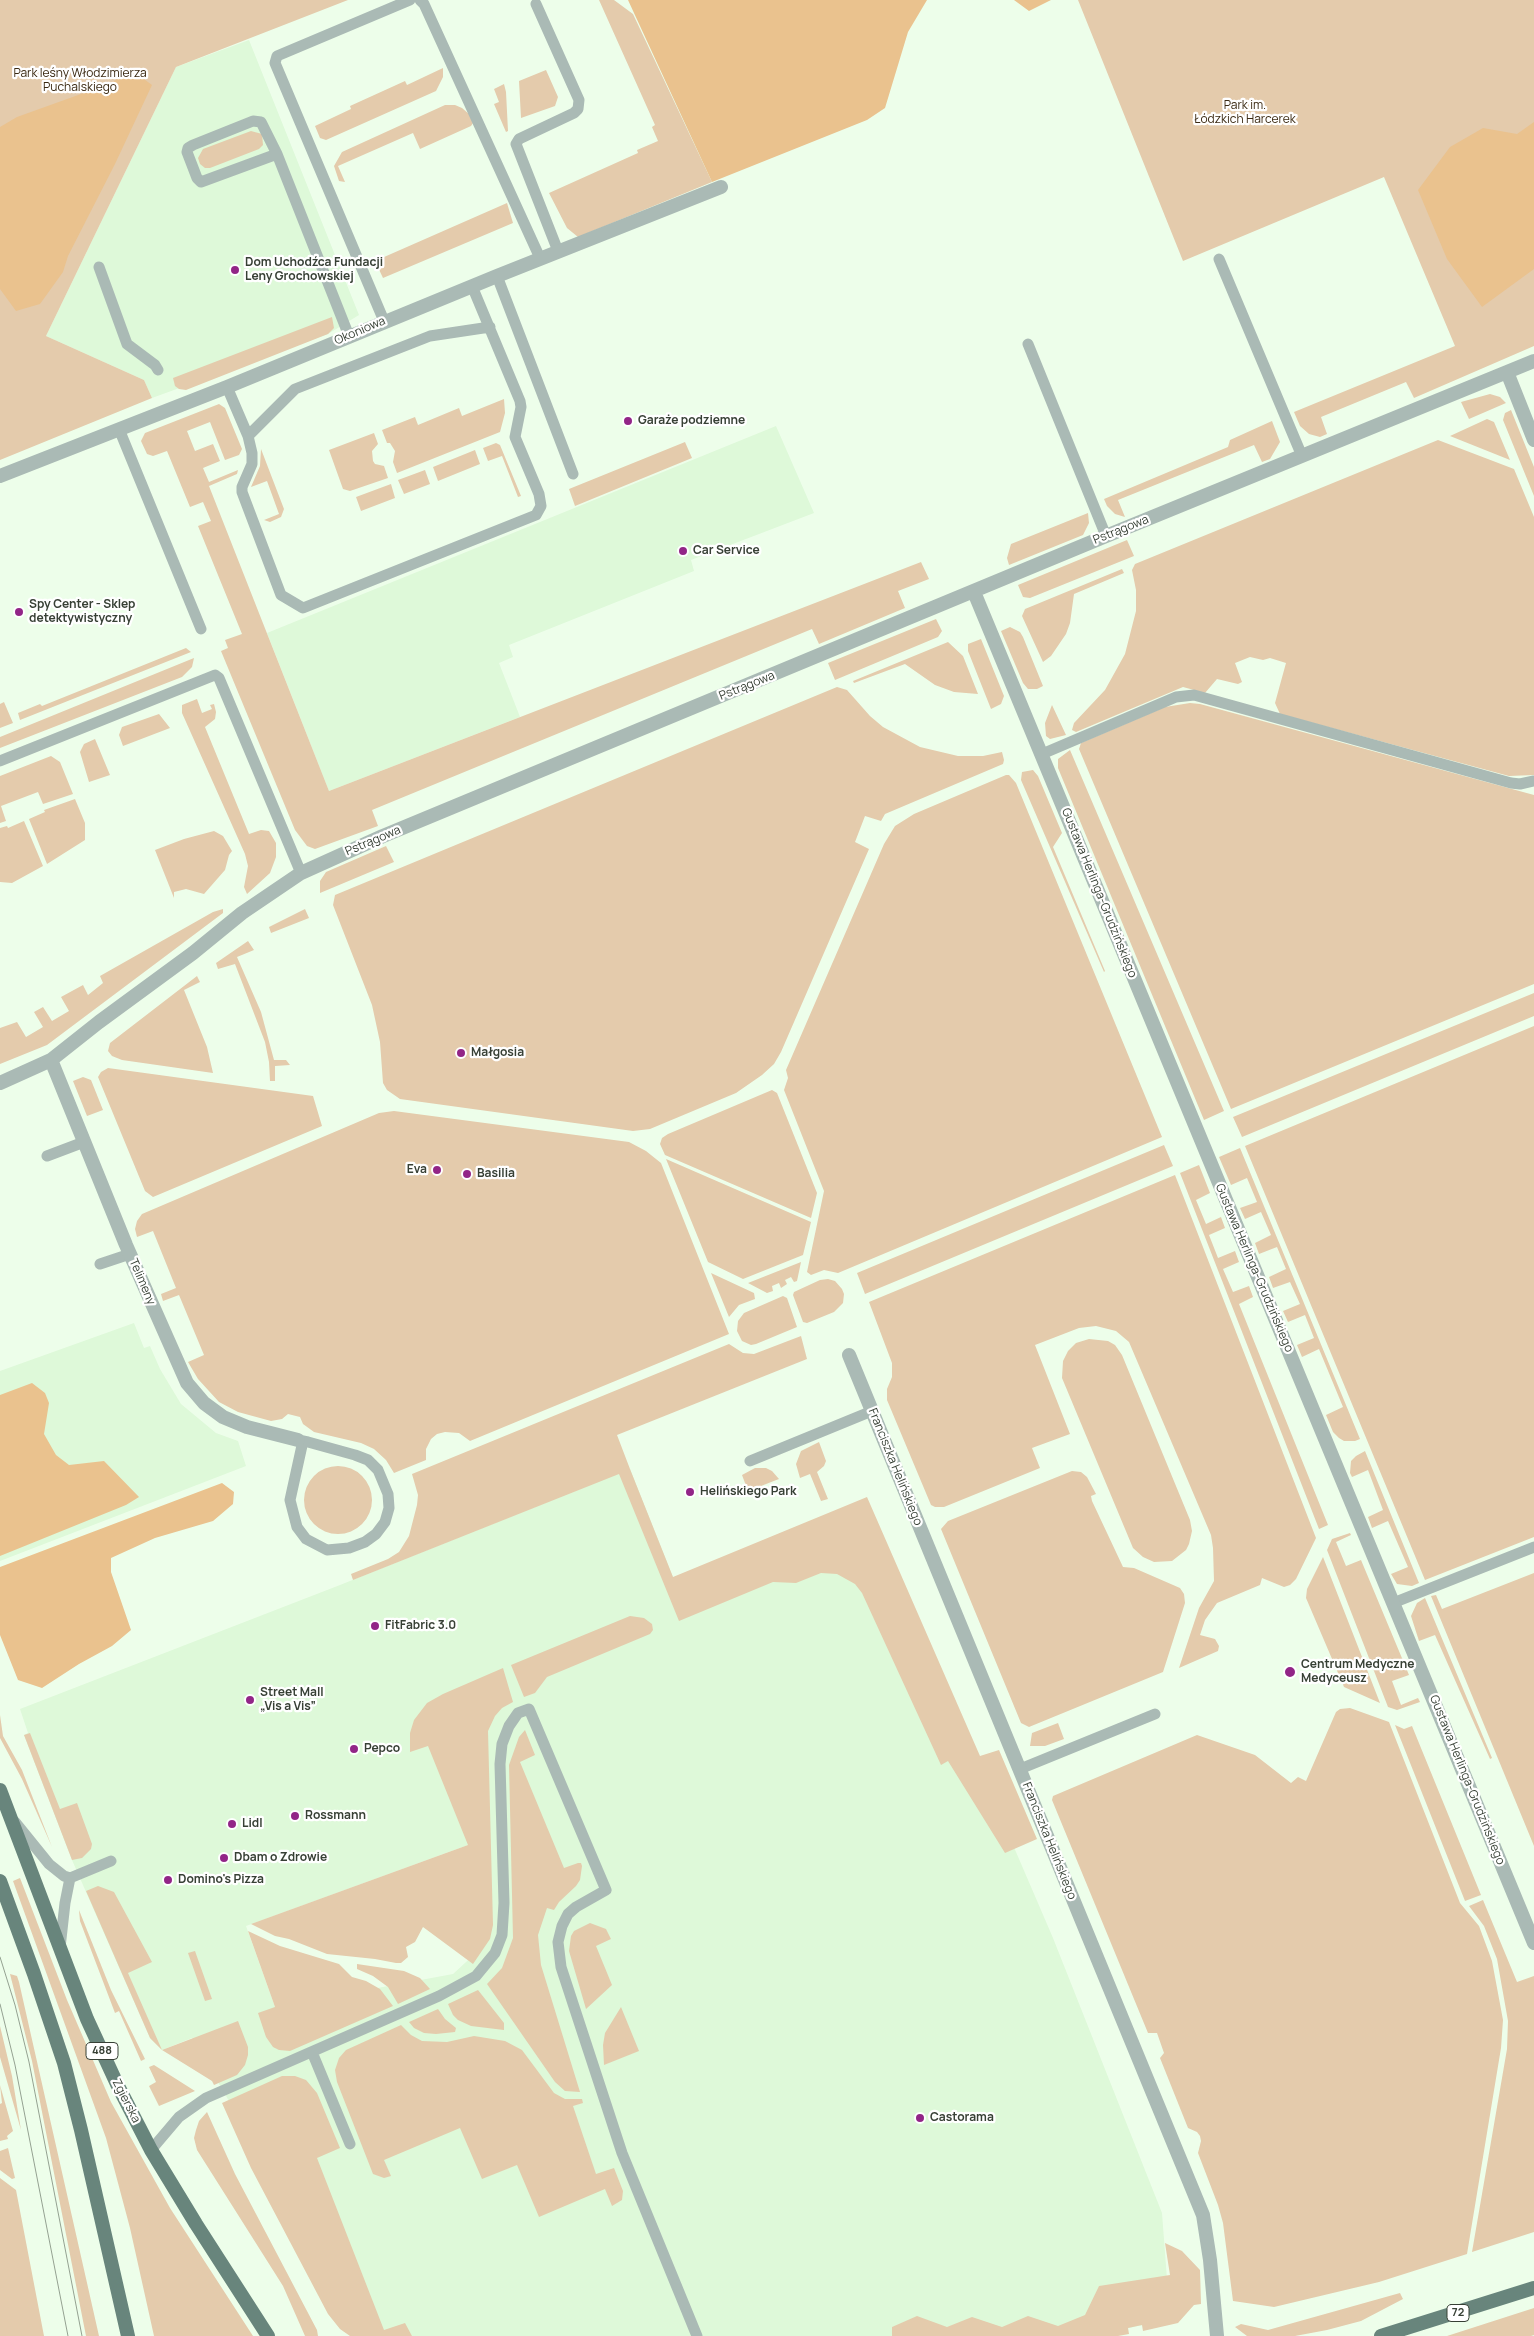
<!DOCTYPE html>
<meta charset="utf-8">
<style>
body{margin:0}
canvas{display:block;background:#edfeea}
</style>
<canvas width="1534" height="2336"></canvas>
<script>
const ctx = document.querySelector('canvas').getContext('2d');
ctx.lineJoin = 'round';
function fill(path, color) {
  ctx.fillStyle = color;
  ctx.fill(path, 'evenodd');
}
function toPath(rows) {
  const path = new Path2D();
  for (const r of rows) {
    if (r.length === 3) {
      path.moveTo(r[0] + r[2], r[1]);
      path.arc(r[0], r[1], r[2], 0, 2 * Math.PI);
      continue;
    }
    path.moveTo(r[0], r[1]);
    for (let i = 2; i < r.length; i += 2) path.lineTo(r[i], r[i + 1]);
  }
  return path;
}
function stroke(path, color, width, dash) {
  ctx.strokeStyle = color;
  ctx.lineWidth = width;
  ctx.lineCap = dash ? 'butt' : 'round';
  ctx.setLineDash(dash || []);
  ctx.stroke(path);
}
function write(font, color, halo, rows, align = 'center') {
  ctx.font = font + ' Manrope,sans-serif';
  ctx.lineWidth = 4.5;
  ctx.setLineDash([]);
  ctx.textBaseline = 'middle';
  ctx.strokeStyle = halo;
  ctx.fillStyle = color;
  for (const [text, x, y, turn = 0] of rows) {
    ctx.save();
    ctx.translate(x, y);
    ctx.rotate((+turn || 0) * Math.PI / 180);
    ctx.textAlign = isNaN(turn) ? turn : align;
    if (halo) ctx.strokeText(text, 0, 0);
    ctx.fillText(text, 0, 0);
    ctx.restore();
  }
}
fill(toPath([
 [249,40,359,315,328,334,152,398,144,380,46,336,176,67],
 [776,426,814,513,691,560,694,571,509,645,513,657,499,663,520,717,329,791,267,633],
 [134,1323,144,1348,150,1346,160,1369,181,1404,216,1433,238,1441,246,1466,0,1561,0,1371],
 [630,1469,686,1610,878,1531,1053,1938,1162,2213,1170,2319,1093,2336,367,2336,192,2038,162,2050,150,2038,72,1860,24,1735,28,1733,20,1709,340,1585],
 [468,1845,478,1951,453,1974,275,2007,246,1926]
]), '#def9d9');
fill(toPath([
 [0,0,348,0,176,67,46,336,144,380,152,398,0,460],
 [599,0,614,0,633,14,712,182,578,237,567,228,549,193,638,153,637,150,658,141,652,127,655,125],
 [1078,0,1534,0,1534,346,1414,398,1406,382,1321,417,1327,434,1320,437,1309,434,1300,426,1294,412,1455,346,1384,177,1183,261],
 [443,68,443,77,436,91,326,140,320,138,315,126,351,109,350,106,405,81,407,85],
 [546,70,558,97,555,106,521,118,519,81],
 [504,84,506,92,508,131,506,132,494,104,499,102,494,89],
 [445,105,455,105,462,108,469,114,473,123,471,126,420,149,413,133,338,166,345,182,339,181,334,166,342,152],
 [251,131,262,134,263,145,259,149,210,168,205,168,200,164,198,158,203,149],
 [507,203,513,223,383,278,375,261],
 [332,317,334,328,328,334,186,390,179,389,175,386,173,378],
 [1490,394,1500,397,1506,403,1469,419,1461,402],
 [504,399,505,413,500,432,397,473,393,462,395,451,390,443,387,443,382,430,415,417,418,425,459,408,462,416],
 [219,404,225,408,242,449,239,455,225,460,210,422,187,431,195,451,213,444,220,461,203,468,209,482,238,470,237,474,209,486,329,791,921,562,929,579,898,591,905,608,819,644,812,629,372,810,378,826,315,849,307,846,295,830,221,651,228,648,225,640,242,634,198,526,211,521,203,502,190,507,167,451,153,456,147,454,141,441,145,433],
 [1511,410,1534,467,1534,496,1503,420,1505,413],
 [1487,419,1494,422,1510,460,1450,436],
 [1272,421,1280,442,1270,459,1262,462,1254,445,1118,500,1125,517,1115,514,1107,506,1104,499,1228,447,1230,440],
 [374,433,378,444,372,451,373,461,375,464,384,466,388,478,350,491,343,489,329,450],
 [1438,440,1514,469,1534,517,1534,775,1509,776,1280,714,1275,703,1286,663,1270,658,1263,660,1250,657,1235,663,1242,682,1238,684,1217,679,1205,693,1183,687,1076,732,1072,730,1074,723,1105,690,1125,654,1136,611,1136,590,1132,570,1135,564],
 [685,442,692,458,575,506,569,489],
 [496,443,500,445,521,496,518,497,502,456,488,461,483,448],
 [261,449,284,509,281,517,270,522,264,520,279,514,267,481,251,487,260,466],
 [475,450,480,464,438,481,433,467],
 [425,470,430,484,404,494,398,480],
 [391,484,395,498,361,511,356,497],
 [1088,513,1089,523,1083,535,1009,565,1007,558,1011,544],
 [1127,540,1134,556,1030,598,1023,597,1018,585],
 [1122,569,1124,573,1074,594,1070,623,1066,634,1051,656,1043,662,1022,616,1025,609],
 [936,619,942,631,938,637,835,680,828,663],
 [1010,627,1020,632,1023,637,1043,686,1037,689,1028,689,1023,683,1001,631],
 [981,639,1004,696,1001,704,991,709,968,651,968,644],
 [948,642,963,656,978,694,954,692,935,685,905,664,854,683,853,681],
 [186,648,191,652,20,720,18,713,40,704,42,706],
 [194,658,192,667,182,677,0,748,0,737],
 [837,687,847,690,870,716,883,727,920,747,958,756,983,756,1002,752,1004,760,1003,764,885,814,881,821,865,816,855,842,869,849,781,1052,774,1064,762,1075,736,1093,650,1129,633,1131,400,1099,387,1090,383,1083,380,1042,372,1005,333,905,335,895],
 [197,699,202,713,212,709,210,705,214,704,216,712,215,719,205,727,249,834,261,830,269,831,276,843,276,857,270,873,247,894,244,887,248,866,245,854,182,713,182,705],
 [4,702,13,723,0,728,0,704],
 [1190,703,1200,704,1534,795,1534,984,1231,1109,1079,749,1081,743,1165,707],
 [1052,705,1066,735,1050,739,1046,736,1045,723],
 [159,714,170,728,123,746,119,735,122,727],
 [95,739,110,775,89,782,80,752,84,744],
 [1070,750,1224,1111,1204,1120,1058,768,1058,759],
 [51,756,60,762,73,794,43,804,38,792,1,806,6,821,0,823,0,776],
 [1033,770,1038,776,1062,833,1053,847,1105,971,1104,972,1021,780,1022,772],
 [1006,775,1009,775,1016,783,1162,1137,838,1273,824,1270,811,1275,807,1272,824,1191,784,1090,788,1078,786,1070,884,844,895,826,914,814],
 [75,799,85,823,85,840,47,864,29,819,45,812,44,810],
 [24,821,43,866,12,883,0,882,0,828,7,826,8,828],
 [214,831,223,836,232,851,229,855,225,870,204,894,186,889,174,892,174,898,155,850,184,839],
 [386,846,394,862,320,893,320,881,326,872],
 [223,909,223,913,47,1045,0,1064,0,1028,17,1022,26,1037,43,1027,34,1012,43,1007,52,1021,69,1011,61,997,83,985,88,995,103,983,100,976,213,912],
 [305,909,309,918,271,933,269,927],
 [248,941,254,950,237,957,261,1012,274,1060,286,1060,290,1065,275,1066,275,1081,270,1081,269,1062,265,1042,235,964,218,969,216,963],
 [197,976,200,982,184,990,207,1047,213,1073,122,1060,112,1056,108,1051,110,1043],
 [1534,993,1534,1016,1242,1137,1233,1117],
 [1534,1026,1534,1537,1425,1580,1245,1146],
 [108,1068,313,1096,322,1126,153,1197,145,1191,98,1077,101,1072],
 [83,1077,91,1080,103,1110,87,1116,73,1081],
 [772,1090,777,1093,817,1193,811,1218,665,1155,660,1144,662,1138,668,1134],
 [394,1111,629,1142,646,1151,661,1163,729,1334,470,1441,459,1433,445,1432,437,1434,431,1439,426,1449,426,1460,394,1473,386,1460,374,1449,361,1443,314,1432,303,1424,300,1417,288,1414,282,1419,271,1421,238,1412,219,1402,198,1379,188,1362,204,1355,179,1295,163,1301,161,1294,176,1288,153,1231,137,1237,135,1229,137,1221,142,1214,379,1113],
 [1164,1145,1173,1166,865,1294,857,1273],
 [1240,1148,1360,1439,1355,1441,1344,1441,1339,1438,1333,1432,1326,1415,1343,1407,1319,1349,1302,1357,1297,1345,1314,1338,1305,1315,1288,1322,1283,1311,1300,1304,1290,1282,1273,1288,1269,1277,1286,1269,1277,1247,1259,1254,1255,1243,1271,1235,1261,1212,1245,1219,1240,1208,1257,1202,1247,1178,1231,1185,1219,1157],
 [666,1159,811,1222,803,1255,743,1279,708,1262],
 [1199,1165,1210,1193,1196,1200,1206,1224,1221,1217,1225,1228,1209,1235,1218,1258,1235,1251,1239,1262,1223,1269,1233,1292,1249,1286,1253,1297,1239,1304,1328,1525,1319,1529,1180,1173],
 [1175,1175,1316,1538,1296,1579,1290,1585,1284,1587,1262,1578,1260,1585,1217,1603,1205,1620,1200,1635,1215,1639,1219,1646,1218,1651,1179,1668,1199,1608,1214,1581,1213,1548,1211,1535,1129,1342,1116,1331,1096,1326,1079,1328,1035,1345,1070,1434,1032,1448,1040,1468,944,1507,935,1507,931,1505,887,1400,887,1389,892,1377,892,1363,869,1302],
 [801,1262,797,1281,794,1282,791,1277,785,1280,787,1284,781,1288,779,1283,772,1286,773,1291,767,1293,748,1283],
 [711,1273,754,1293,755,1299,739,1305,729,1317],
 [828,1279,835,1281,842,1289,844,1294,843,1303,834,1312,807,1323,803,1322,793,1295,794,1292,820,1280],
 [783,1296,787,1298,797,1327,756,1344,751,1345,742,1341,737,1331,738,1321,744,1313],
 [801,1336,807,1359,617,1435,630,1469,673,1577,867,1497,980,1756,999,1750,1037,1839,1005,1853,948,1761,941,1765,862,1593,855,1584,837,1574,821,1573,796,1583,773,1582,679,1621,619,1474,353,1580,351,1574,388,1559,399,1552,409,1536,417,1505,418,1495,412,1474,729,1344,743,1353,754,1354],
 [1089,1339,1108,1341,1115,1345,1122,1355,1190,1520,1192,1531,1189,1544,1186,1550,1172,1561,1154,1562,1143,1557,1133,1548,1062,1378,1063,1361,1068,1351,1076,1343],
 [819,1442,826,1461,824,1466,817,1472,828,1499,821,1501,810,1474,800,1478,796,1464,801,1451],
 [1365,1451,1419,1583,1412,1586,1397,1584,1391,1574,1408,1567,1388,1521,1372,1528,1368,1517,1383,1510,1368,1470,1352,1477,1350,1473,1351,1461,1356,1456],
 [338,1500,34],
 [755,1468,766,1468,772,1471,779,1479,748,1491,742,1475],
 [1072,1471,1081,1472,1087,1477,1096,1494,1091,1496,1092,1501,1123,1567,1134,1568,1180,1588,1184,1594,1185,1603,1163,1672,1029,1727,1021,1723,941,1529,948,1521],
 [1350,1533,1351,1535,1336,1542,1346,1566,1361,1560,1409,1675,1392,1681,1401,1705,1418,1698,1420,1702,1397,1710,1388,1707,1327,1550,1332,1539],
 [1323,1557,1380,1703,1344,1687,1306,1598,1307,1589],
 [1534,1573,1534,1846,1431,1596,1436,1595,1442,1609],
 [1425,1598,1492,1758,1490,1759,1435,1635,1419,1641,1411,1616,1417,1603],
 [630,1616,644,1618,652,1624,653,1630,650,1634,547,1677,535,1693,524,1697,511,1665],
 [503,1668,513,1702,502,1708,495,1716,488,1731,493,1925,490,1939,473,1964,423,1927,415,1942,406,1947,408,1957,401,1963,396,1963,375,1959,327,1954,289,1939,275,1936,251,1924,468,1845,428,1746,410,1752,410,1733,414,1720,427,1703,443,1694],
 [1350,1708,1389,1722,1460,1903,1479,1926,1492,1961,1503,2020,1501,2048,1467,2254,1379,2282,1274,2307,1233,2301,1223,2223,1218,2205,1198,2153,1201,2141,1200,2136,1197,2132,1188,2128,1160,2058,1164,2053,1157,2033,1148,2033,1052,1800,1053,1796,1197,1735,1255,1755,1291,1783,1298,1777,1306,1781,1336,1712,1340,1709],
 [0,1715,3,1736,22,1770,52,1847,22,1779,0,1738],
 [1058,1723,1064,1739,1045,1746,1030,1746,1032,1733],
 [1395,1725,1404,1729,1412,1726,1481,1895,1465,1901],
 [525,1730,535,1755,520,1762,564,1868,578,1863,581,1863,582,1866,580,1880,576,1886,559,1902,554,1910,547,1908,538,1935,541,1965,580,2092,565,2091,555,2082,487,1984,502,1968,513,1938,509,1765,519,1737],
 [30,1733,60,1809,77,1803,92,1844,91,1849,82,1858,72,1860,24,1735],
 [20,1878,67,2000,111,2102,170,2208,253,2336,154,2336,130,2228,106,2138,13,1881],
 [98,1886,114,1892,152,1962,128,1973,162,2050,238,2021,248,2047,248,2055,245,2065,237,2075,214,2085,212,2081,162,2050,150,2038,86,1891],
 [1483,1900,1517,1982,1534,1976,1534,2232,1472,2252,1507,2049,1508,2021,1497,1959,1484,1926,1469,1906],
 [79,1910,111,1990,145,2059,141,2061,119,2011,115,2013,80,1921],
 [590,1923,606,1929,611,1939,596,1946,612,1985,586,2009,569,1951,571,1936,574,1931],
 [248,1931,280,1946,339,1964,352,1977,366,1981,380,1989,393,2006,290,2051,279,2050,273,2047,266,2037,258,2013,275,2007],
 [195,1951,212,1999,205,2001,188,1953],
 [357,1964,404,1971,420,1978,430,1989,398,2004,388,1987,373,1976,357,1969],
 [10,1974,17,1976,19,1982,99,2336,86,2336,32,2061],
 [478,1990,504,2023,504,2030,471,2026,458,2020,453,2015,448,2004],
 [621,2007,639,2051,604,2065,603,2045,605,2033],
 [438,2009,445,2019,456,2028,455,2032,436,2034,424,2033,414,2028,409,2022],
 [401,2025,411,2035,422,2041,447,2042,474,2036,505,2041,522,2050,554,2093,565,2099,582,2099,583,2103,573,2106,596,2174,614,2168,623,2191,622,2200,612,2206,605,2189,539,2217,517,2165,482,2179,460,2128,384,2160,391,2176,384,2178,373,2174,337,2082,335,2070,339,2058,346,2050],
 [0,2026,12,2076,21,2130,0,2057],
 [154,2065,195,2091,159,2106,149,2086,156,2082,149,2067],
 [282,2076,295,2076,306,2080,317,2093,340,2148,317,2158,384,2330,405,2323,412,2336,350,2336,340,2329,328,2314,251,2168,222,2103],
 [0,2085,13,2131,7,2136,8,2139,0,2141,0,2104,2,2103],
 [207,2112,235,2174,317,2330,318,2336,305,2336,283,2286,197,2150,194,2138,196,2130,199,2121],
 [8,2148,15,2178,12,2179,0,2170,0,2151],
 [0,2178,16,2190,44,2336,0,2336],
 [1165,2243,1182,2251,1200,2270,1201,2304,1194,2305,1178,2323,1143,2331,1142,2325,1128,2328,1129,2334,1118,2336,892,2336,892,2327,917,2316,947,2327,972,2317,1002,2327,1028,2316,1058,2326,1085,2315,1099,2286,1170,2275],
 [1400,2293,1403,2299,1361,2321,1327,2330,1295,2336,1247,2336,1235,2327,1241,2324,1268,2330],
 [1534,2308,1534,2335,1531,2336,1447,2336]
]), '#e4cbac');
fill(toPath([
 [628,0,927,0,908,32,885,108,867,120,712,182],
 [1014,0,1051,0,1029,11],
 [133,71,152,85,115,164,68,256,63,272,40,304,16,311,0,289,0,127,17,117,106,85],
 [1534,122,1534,269,1482,307,1447,259,1418,190,1450,147,1483,128,1517,134],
 [32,1383,45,1393,49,1403,44,1434,56,1455,69,1465,104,1461,139,1497,126,1505,0,1556,0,1395],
 [222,1483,234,1492,233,1504,213,1521,155,1538,111,1558,111,1572,131,1630,112,1646,79,1664,42,1688,18,1680,0,1635,0,1567]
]), '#eac28e');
stroke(toPath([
 [420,0,424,4,540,258],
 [536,4,579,100,578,109,574,113,519,139,516,144,558,251],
 [277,154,201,182,197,178,187,152,188,148,193,145,253,121,261,122,277,154,349,336],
 [1219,259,1302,456],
 [99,267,127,344,155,365,158,370],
 [497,276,573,474],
 [384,321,275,63,277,56,410,0],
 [1028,344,1106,536],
 [227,387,248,436,252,453,252,464,242,487,242,492,281,595,303,608,536,515,541,506,539,494,515,437,521,407,520,401,472,286],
 [119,429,201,629],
 [248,436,295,389,430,336,490,327],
 [1042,754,1176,697,1194,695,1511,783,1520,784,1534,781],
 [0,761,215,675,219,678,301,873],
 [47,1156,84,1142],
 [100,1264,130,1254],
 [298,1440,308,1442,355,1455,368,1460,378,1470,388,1494,389,1508,385,1522,376,1534,365,1542,349,1548,327,1550,306,1539,297,1527,290,1500,303,1441],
 [750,1461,872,1411],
 [1393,1603,1534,1547],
 [1020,1769,1155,1714],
 [15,1822,49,1864,64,1876,70,1878,111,1861],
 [60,1948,65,1903,70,1878],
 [312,2052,350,2144],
 [151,2150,179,2117,206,2098,439,1996,476,1976,495,1953,502,1935,504,1903,500,1764,502,1744,509,1726,518,1713,529,1709,606,1890,576,1907,568,1914,562,1926,558,1942,561,1967,622,2153,697,2336]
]), '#aabab5', 11);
stroke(toPath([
 [1507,372,1534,440],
 [0,476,227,387,497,276,721,187],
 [974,592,1534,1943],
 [51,1060,126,1245,187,1383,204,1403,223,1417,247,1427,298,1440],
 [0,1083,51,1060,99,1022,193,953,242,913,301,873,383,836,1106,536,1534,361],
 [849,1355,1203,2215,1210,2260,1217,2336]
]), '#aabab5', 14);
stroke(toPath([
 [0,1790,87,2019,117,2084,151,2150,196,2224,268,2336],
 [0,1881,34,1974,64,2063,81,2130,128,2336],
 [1381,2336,1534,2288]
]), '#68857c', 14);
stroke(toPath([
 [0,1957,15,2005,29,2062,82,2336],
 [0,2004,15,2065,68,2336]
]), '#94a191', 1);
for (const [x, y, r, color] of [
 [235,270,5,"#922587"],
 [628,421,5,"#922587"],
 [683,551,5,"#922587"],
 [19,612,5,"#922587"],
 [461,1053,5,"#922587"],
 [437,1170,5,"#922587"],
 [467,1174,5,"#922587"],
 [690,1492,5,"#922587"],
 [375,1626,5,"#922587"],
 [1290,1672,6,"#922587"],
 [250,1700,5,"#922587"],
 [354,1749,5,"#922587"],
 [295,1816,5,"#922587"],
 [232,1824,5,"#922587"],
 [224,1858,5,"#922587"],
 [168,1880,5,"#922587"],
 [920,2118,5,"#922587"]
]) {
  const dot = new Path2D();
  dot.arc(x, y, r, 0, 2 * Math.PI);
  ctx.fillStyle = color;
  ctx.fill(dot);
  stroke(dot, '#fff', 2);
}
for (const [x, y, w] of [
 [102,2051,32],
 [1458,2313,22]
]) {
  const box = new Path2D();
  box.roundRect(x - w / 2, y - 8.5, w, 17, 4);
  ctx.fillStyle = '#fff';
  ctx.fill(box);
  stroke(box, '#374035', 1);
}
write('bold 11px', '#374035', null, [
 ["488",102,2051],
 ["72",1458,2313]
]);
write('12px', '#3a2912', '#fff', [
 ["Park leśny Włodzimierza",80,74],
 ["Puchalskiego",80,88],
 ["Park im.",1245,106],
 ["Łódzkich Harcerek",1245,120]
]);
write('bold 12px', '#374035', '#fff', [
 ["Dom Uchodźca Fundacji",245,263],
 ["Leny Grochowskiej",245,277],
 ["Garaże podziemne",638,421],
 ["Car Service",693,551],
 ["Spy Center - Sklep",29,605],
 ["detektywistyczny",29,619],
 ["Małgosia",471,1053],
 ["Eva",427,1170,"right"],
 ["Basilia",477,1174],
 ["Helińskiego Park",700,1492],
 ["FitFabric 3.0",385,1626],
 ["Centrum Medyczne",1301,1665],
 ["Medyceusz",1301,1679],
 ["Street Mall",260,1693],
 ["„Vis a Vis”",260,1707],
 ["Pepco",364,1749],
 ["Rossmann",305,1816],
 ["Lidl",242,1824],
 ["Dbam o Zdrowie",234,1858],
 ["Domino's Pizza",178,1880],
 ["Castorama",930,2118]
], 'left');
write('12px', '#374035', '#fff', [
 ["Okoniowa",360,331,-23],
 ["Pstrągowa",1121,530,-22],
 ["Pstrągowa",747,686,-22],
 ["Pstrągowa",373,841,-23],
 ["Gustawa Herlinga-Grudzińskiego",1099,893,68],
 ["Gustawa Herlinga-Grudzińskiego",1254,1268,67],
 ["Telimeny",142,1282,67],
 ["Franciszka Helińskiego",895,1467,68],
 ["Gustawa Herlinga-Grudzińskiego",1467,1780,68],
 ["Franciszka Helińskiego",1049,1841,68],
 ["Zgierska",126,2101,63]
]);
</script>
